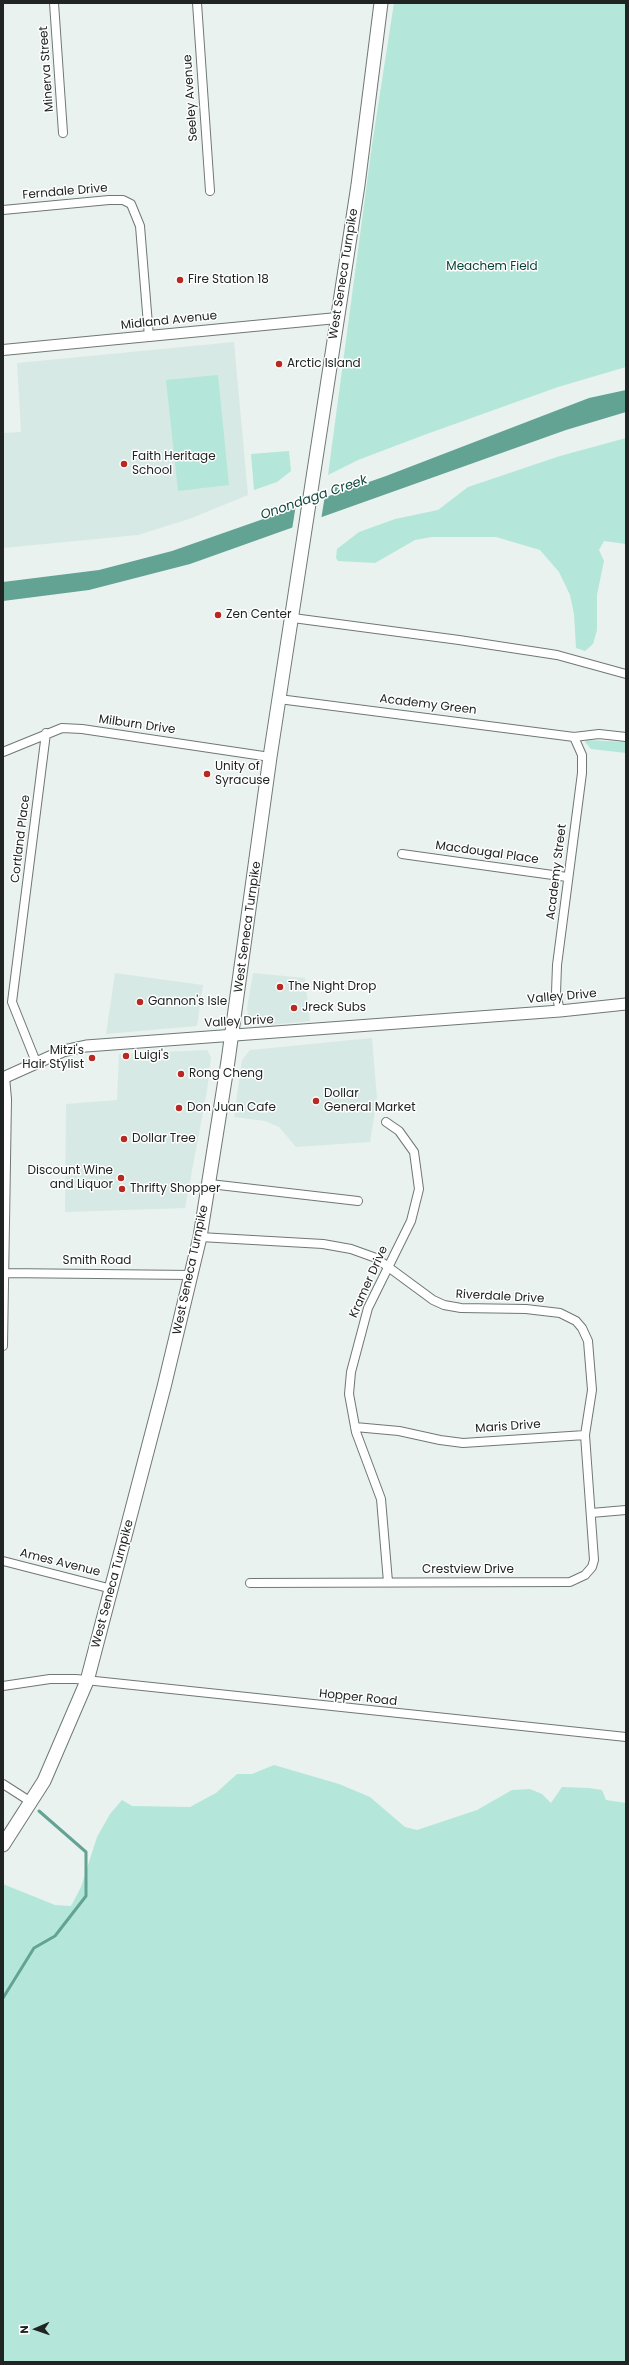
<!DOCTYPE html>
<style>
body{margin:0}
#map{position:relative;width:629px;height:2365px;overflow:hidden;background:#e9f2ef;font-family:Poppins,sans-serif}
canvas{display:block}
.frame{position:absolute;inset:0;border:4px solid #202423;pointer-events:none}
.north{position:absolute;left:16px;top:2309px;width:40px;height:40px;-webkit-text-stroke:3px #fff;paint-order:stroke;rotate:268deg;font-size:11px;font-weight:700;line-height:16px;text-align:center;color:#202423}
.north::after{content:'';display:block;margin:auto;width:14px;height:18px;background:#202423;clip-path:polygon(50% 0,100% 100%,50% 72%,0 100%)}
</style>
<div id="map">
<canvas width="629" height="2365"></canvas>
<div class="frame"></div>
<div class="north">N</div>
</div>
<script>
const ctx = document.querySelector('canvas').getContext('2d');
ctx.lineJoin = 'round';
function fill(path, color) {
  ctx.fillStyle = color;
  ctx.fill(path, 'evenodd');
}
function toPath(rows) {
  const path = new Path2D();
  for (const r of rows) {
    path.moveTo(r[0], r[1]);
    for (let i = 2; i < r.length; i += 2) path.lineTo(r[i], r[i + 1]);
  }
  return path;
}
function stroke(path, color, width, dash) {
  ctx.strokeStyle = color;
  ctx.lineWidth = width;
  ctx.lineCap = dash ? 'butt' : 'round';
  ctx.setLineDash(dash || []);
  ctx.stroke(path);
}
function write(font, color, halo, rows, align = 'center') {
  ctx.font = font + ' Poppins,sans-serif';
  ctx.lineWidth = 3;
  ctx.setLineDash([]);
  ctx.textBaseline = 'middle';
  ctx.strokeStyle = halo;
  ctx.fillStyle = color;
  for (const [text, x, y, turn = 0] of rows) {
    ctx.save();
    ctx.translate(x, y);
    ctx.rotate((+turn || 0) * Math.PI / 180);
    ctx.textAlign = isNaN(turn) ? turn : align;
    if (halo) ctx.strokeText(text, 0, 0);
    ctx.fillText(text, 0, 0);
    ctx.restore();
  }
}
fill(toPath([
 [234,342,248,495,192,518,138,535,3,548,3,433,21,432,17,363],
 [115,973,203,985,197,1026,106,1034],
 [253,973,305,978,310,1021,259,1026,249,1021,247,1008],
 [372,1038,377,1098,370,1142,296,1147,279,1127,265,1121,234,1117,242,1060,250,1050],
 [207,1050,211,1057,207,1091,185,1208,65,1212,66,1104,117,1100,119,1054]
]), '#d7e9e4');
fill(toPath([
 [394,3,626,3,626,367,558,387,424,435,358,460,328,475,372,145],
 [218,375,229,485,178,491,166,380],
 [626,438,626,544,604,541,599,550,604,561,597,595,597,630,593,644,585,651,576,648,574,614,570,595,559,572,540,550,496,537,432,537,415,540,375,563,338,561,336,558,337,549,359,532,395,519,438,510,468,487,560,456],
 [289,451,291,471,277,482,254,490,251,454],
 [587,740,626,742,626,753,591,749,585,742],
 [274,1765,339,1784,370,1797,405,1827,417,1830,477,1810,512,1790,530,1789,542,1794,551,1803,562,1787,589,1788,602,1790,606,1800,626,1803,626,2362,3,2362,3,1884,55,1905,71,1906,81,1887,97,1837,110,1814,122,1800,132,1806,190,1807,216,1793,237,1774,252,1774]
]), '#b4e7d9');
fill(toPath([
 [626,390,626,412,566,430,190,564,89,590,3,601,3,582,99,570,172,551,386,476,589,398]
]), '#63a393');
fill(toPath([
 [325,495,321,520,292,530,296,504]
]), '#e9f2ef');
stroke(toPath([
 [335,497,337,487],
 [3,1998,34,1948,55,1936,86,1896,86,1852,39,1811]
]), '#63a393', 3);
const minor = toPath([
 [54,3,63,133],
 [197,3,210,191],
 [3,210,109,200,123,200,131,204,140,226,149,337],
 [293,618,459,640,557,655,626,674],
 [279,699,574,737,599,734,626,737],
 [3,752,62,728,82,729,270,757],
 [402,854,567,877],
 [560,1011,556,993,557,965,582,773,582,755,574,737],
 [36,1062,12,1002,46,733],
 [386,1122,399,1131,414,1152,419,1189,411,1221,368,1308,351,1372,349,1394,356,1432,381,1499,388,1582],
 [210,1184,358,1201],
 [200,1237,323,1244,351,1249,376,1258,433,1300,444,1305,461,1308,526,1309,560,1313,576,1321,582,1328,588,1341,592,1390,585,1435,594,1560,592,1567,585,1575,570,1582,250,1583],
 [3,1273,192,1275],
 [3,1346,7,1099,5,1077],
 [355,1427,399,1431,440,1440,463,1443,585,1435],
 [591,1513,626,1510],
 [3,1561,112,1589],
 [3,1686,50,1679,76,1679,626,1737],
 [3,1784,31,1802]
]);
const tertiary = toPath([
 [3,350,337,318]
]);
const secondary = toPath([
 [3,1078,63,1051,86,1046,560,1011,626,1004]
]);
const primary = toPath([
 [3,1845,44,1781,87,1681,164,1387,200,1237,228,1061,270,757,358,185,381,3]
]);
stroke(minor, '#6f7875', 10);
stroke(tertiary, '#6f7875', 12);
stroke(secondary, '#6f7875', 13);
stroke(primary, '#6f7875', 15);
stroke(minor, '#fff', 8);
stroke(tertiary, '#fff', 10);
stroke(secondary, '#fff', 11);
stroke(primary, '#fff', 13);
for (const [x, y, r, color] of [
 [180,280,4,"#b82922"],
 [279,364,4,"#b82922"],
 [124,464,4,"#b82922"],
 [218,615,4,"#b82922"],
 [207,774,4,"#b82922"],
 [280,987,4,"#b82922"],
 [140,1002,4,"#b82922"],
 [294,1008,4,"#b82922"],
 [126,1056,4,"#b82922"],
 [92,1058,4,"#b82922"],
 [181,1074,4,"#b82922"],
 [316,1101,4,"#b82922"],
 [179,1108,4,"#b82922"],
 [124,1139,4,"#b82922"],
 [121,1178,4,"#b82922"],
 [122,1189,4,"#b82922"]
]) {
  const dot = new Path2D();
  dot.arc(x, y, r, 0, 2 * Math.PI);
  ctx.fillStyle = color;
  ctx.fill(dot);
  stroke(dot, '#fff', 1.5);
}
write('12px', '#202423', '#fff', [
 ["Minerva Street",47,69,-94],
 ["Seeley Avenue",191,98,-94],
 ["Ferndale Drive",65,192,-5],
 ["West Seneca Turnpike",344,274,-81],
 ["Midland Avenue",169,321,-6],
 ["Academy Green",428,705,7],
 ["Milburn Drive",137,725,8],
 ["Cortland Place",21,839,-83],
 ["Macdougal Place",487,853,8],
 ["Academy Street",557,872,-83],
 ["West Seneca Turnpike",248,927,-82],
 ["Valley Drive",562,997,-5],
 ["Valley Drive",239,1022,-3],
 ["Smith Road",97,1261],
 ["West Seneca Turnpike",191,1270,-78],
 ["Kramer Drive",369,1282,-66],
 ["Riverdale Drive",500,1297,3],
 ["Maris Drive",508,1427,-4],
 ["Ames Avenue",60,1563,14],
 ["Crestview Drive",468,1570],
 ["West Seneca Turnpike",113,1584,-75],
 ["Hopper Road",358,1698,6]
]);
write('12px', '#064337', '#fff', [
 ["Meachem Field",492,267]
]);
write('12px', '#202423', '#fff', [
 ["Fire Station 18",188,280],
 ["Arctic Island",287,364],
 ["Faith Heritage",132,457],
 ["School",132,471],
 ["Zen Center",226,615],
 ["Unity of",215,767],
 ["Syracuse",215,781],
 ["The Night Drop",288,987],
 ["Gannon's Isle",148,1002],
 ["Jreck Subs",302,1008],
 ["Mitzi's",84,1051,"right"],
 ["Hair Stylist",84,1065,"right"],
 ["Luigi's",134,1056],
 ["Rong Cheng",189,1074],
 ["Dollar",324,1094],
 ["General Market",324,1108],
 ["Don Juan Cafe",187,1108],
 ["Dollar Tree",132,1139],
 ["Discount Wine",113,1171,"right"],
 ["and Liquor",113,1185,"right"],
 ["Thrifty Shopper",130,1189]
], 'left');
write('italic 13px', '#11493e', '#fff', [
 ["Onondaga Creek",314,498,-19]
]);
</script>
